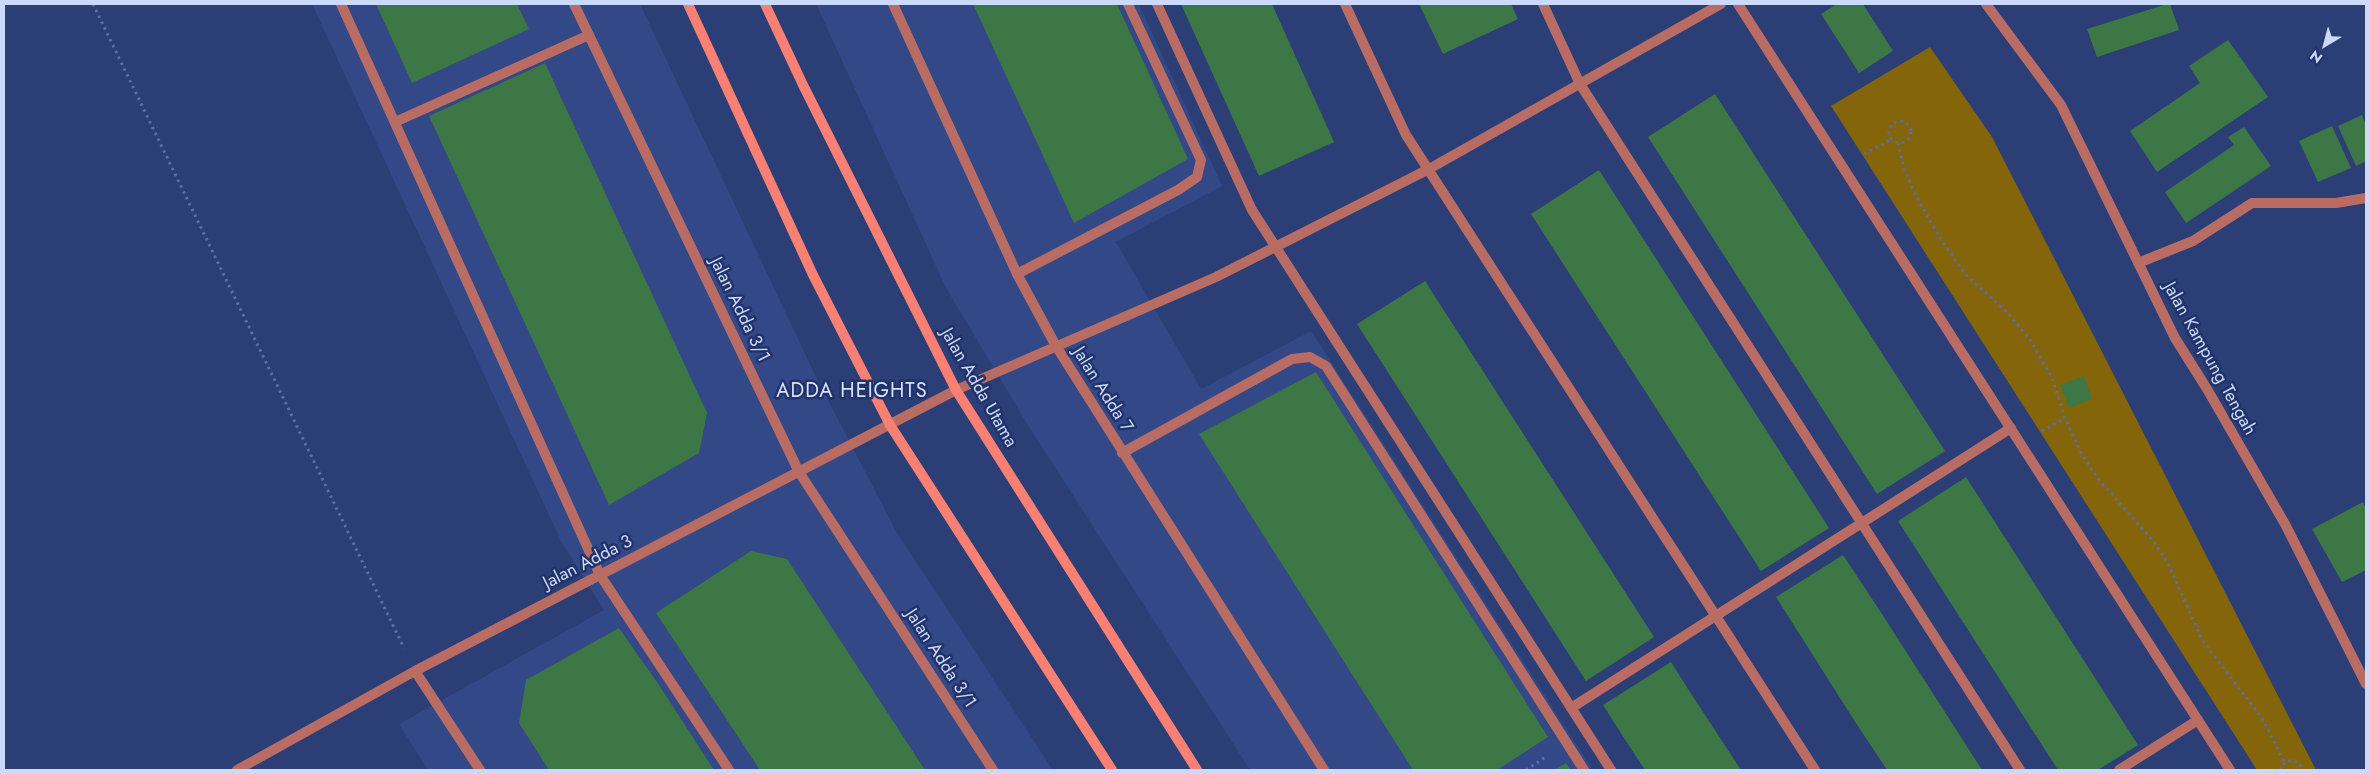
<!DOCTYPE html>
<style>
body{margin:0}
#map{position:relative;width:2370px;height:774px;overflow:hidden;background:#2b3e76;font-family:Jost,sans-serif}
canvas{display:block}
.frame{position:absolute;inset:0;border:5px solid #cbdafc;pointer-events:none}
.north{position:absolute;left:2300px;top:20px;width:50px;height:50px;-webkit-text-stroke:4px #21336a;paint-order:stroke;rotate:217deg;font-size:14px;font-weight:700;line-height:20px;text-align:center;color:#cbdafc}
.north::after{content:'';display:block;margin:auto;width:18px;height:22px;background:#cbdafc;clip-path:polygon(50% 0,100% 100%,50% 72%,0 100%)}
</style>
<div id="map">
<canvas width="2370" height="774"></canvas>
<div class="frame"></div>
<div class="north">N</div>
</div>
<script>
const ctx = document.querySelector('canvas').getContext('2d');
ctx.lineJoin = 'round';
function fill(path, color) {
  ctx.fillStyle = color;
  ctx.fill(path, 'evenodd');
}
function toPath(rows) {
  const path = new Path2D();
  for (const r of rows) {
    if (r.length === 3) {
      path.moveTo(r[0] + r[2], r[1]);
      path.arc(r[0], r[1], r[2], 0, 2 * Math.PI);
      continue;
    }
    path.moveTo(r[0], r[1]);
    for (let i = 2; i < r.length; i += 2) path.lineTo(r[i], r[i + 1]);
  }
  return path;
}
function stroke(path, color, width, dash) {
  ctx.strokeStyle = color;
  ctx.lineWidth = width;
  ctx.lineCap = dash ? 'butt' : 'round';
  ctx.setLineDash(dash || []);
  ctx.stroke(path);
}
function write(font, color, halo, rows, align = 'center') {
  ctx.font = font + ' Jost,sans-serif';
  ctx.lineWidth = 5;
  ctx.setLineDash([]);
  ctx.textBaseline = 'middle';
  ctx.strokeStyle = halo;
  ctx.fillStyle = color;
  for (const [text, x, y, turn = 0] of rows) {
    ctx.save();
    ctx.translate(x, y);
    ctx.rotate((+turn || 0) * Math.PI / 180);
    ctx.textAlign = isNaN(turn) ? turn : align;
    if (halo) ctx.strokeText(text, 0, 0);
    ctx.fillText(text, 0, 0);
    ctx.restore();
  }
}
fill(toPath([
 [312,4,640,4,816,377,897,533,1053,770,428,770,399,724,604,610,561,541],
 [816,4,1139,4,1222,186,1116,242,1201,389,1311,331,1593,770,1250,770,1029,427,946,288]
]), '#324887');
fill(toPath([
 [1930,47,1992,137,2316,770,2257,770,1831,106]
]), '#846509');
fill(toPath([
 [376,4,517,4,529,29,412,83],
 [973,4,1117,4,1188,159,1074,223],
 [1181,4,1272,4,1334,142,1259,176],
 [1419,4,1511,4,1518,19,1443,54],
 [1837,4,1863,4,1893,51,1859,73,1821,14],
 [2167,4,2170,4,2179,30,2097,57,2087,29],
 [2228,40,2268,97,2157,172,2130,131,2200,83,2189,66],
 [545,63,707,413,699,453,609,505,429,116],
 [1715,94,1945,451,1877,494,1648,137],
 [2362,115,2366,125,2366,161,2356,166,2338,126],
 [2332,126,2351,168,2318,182,2299,141],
 [2244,127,2271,166,2186,223,2165,192,2234,145,2228,137],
 [1599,170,1829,528,1761,571,1531,214],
 [1425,281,1654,637,1586,681,1357,324],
 [1316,372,1548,737,1497,770,1413,770,1199,434],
 [2084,376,2092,399,2069,408,2060,385],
 [1966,477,2138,745,2098,770,2058,770,1898,521],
 [2363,502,2366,509,2366,570,2342,582,2312,529],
 [751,551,787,559,925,770,760,770,656,613],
 [1843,555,1882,614,1982,770,1887,770,1852,717,1776,597],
 [619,628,659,685,714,770,549,770,519,723,526,680],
 [1671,662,1690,692,1741,770,1645,770,1622,735,1603,705],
 [1566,763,1571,770,1554,770]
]), '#3d7745');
stroke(toPath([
 [93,4,404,648],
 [1900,132,11],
 [1898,143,1903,165,1916,196,1940,238,1965,274,2008,313,2031,341,2052,378,2065,418,2081,453,2099,480,2154,542,2168,563,2202,640,2262,718,2285,763],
 [1864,154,1892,139],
 [2042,431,2065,418],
 [1526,770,1547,756],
 [2280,770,2282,765,2288,761,2295,761,2301,766,2302,770]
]), '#5d6fa0', 3, [2.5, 4]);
stroke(toPath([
 [341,4,600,575,729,770],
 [1157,4,1252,210,1611,770],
 [1543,4,1580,84,2020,770],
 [395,122,589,35],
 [1017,274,1178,190,1197,177,1201,160,1128,4],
 [1122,453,1292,359,1310,357,1326,366,1584,770],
 [1571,708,2011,428],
 [2119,770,2198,720]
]), '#b86c63', 10);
stroke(toPath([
 [574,4,799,472,993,770],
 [893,4,1017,274,1056,346,1324,770],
 [1345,4,1406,135,1815,770],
 [1738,4,2230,770],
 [1986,4,2061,105,2175,338,2207,389,2285,524,2366,684],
 [2138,263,2193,241,2252,203,2336,203,2366,198],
 [415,671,480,770],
 [237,770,415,671,956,390,1216,277,1429,169,1721,4]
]), '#b86c63', 10);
stroke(toPath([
 [688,4,813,275,890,425,1112,770],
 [765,4,803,85,956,390,1197,770]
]), '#f98073', 10);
write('18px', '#cbdafc', '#21336a', [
 ["Jalan Adda 3/1",739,310,64],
 ["Jalan Kampung Tengah",2209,359,61],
 ["Jalan Adda Utama",978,388,60],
 ["Jalan Adda 7",1102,390,58],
 ["Jalan Adda 3",588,563,-27],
 ["Jalan Adda 3/1",940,659,57]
]);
ctx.letterSpacing = '1px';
write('20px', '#d7e2fe', '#21336a', [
 ["ADDA HEIGHTS",852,392]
]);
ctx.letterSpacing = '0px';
</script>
